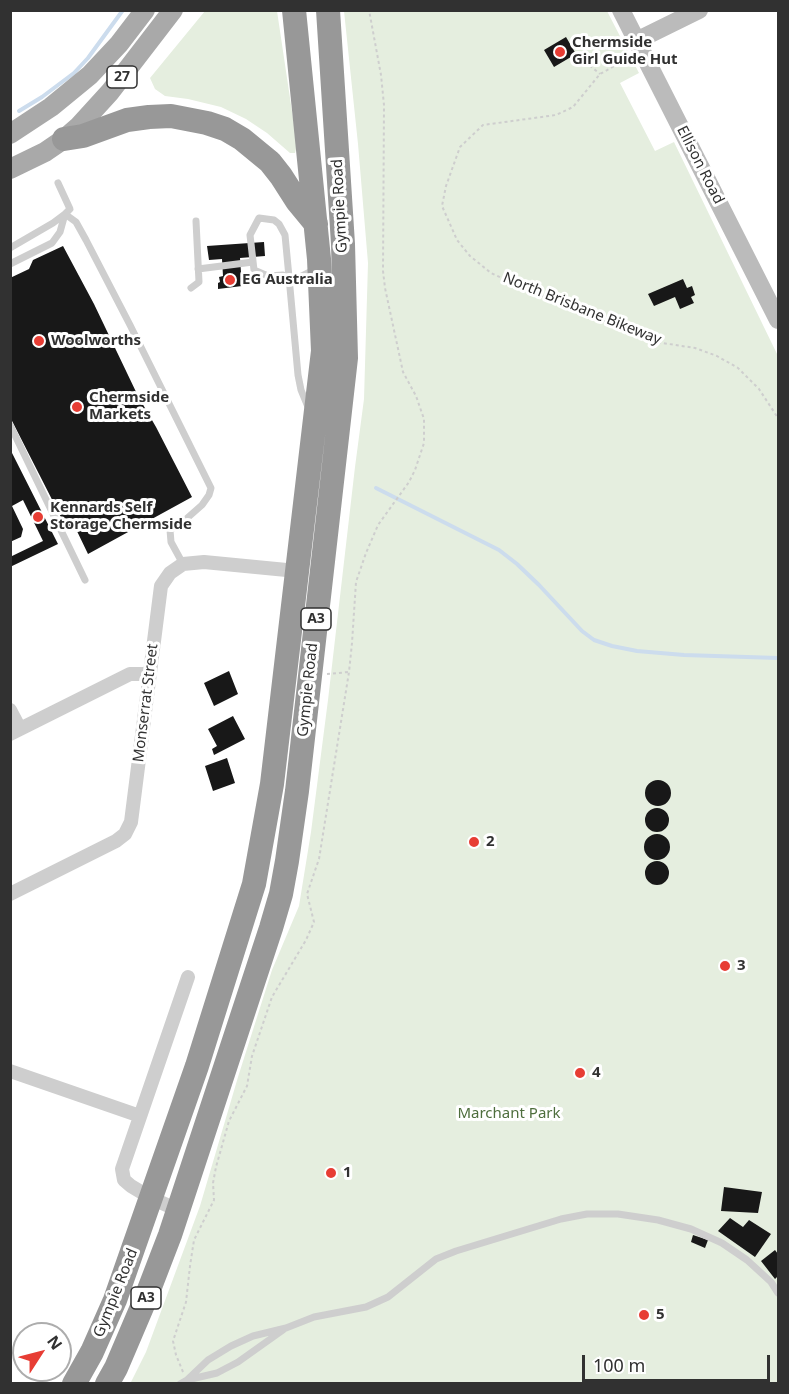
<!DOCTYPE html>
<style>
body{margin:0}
#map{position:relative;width:789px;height:1394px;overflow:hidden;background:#fff;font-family:"Noto Sans",sans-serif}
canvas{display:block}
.frame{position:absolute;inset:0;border:12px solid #313131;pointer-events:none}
.north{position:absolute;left:12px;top:1322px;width:60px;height:60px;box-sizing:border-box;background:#fff;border:2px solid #adadad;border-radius:50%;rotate:54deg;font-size:16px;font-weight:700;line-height:24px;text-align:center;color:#313131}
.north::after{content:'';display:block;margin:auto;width:21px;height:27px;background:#e73d34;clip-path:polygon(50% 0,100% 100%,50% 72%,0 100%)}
.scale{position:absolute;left:582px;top:1355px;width:188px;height:27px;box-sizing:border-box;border:3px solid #313131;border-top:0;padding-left:8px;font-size:18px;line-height:21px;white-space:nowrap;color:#313131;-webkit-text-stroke:4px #fff;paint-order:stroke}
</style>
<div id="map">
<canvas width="789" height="1394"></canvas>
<div class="frame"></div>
<div class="north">N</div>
<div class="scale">100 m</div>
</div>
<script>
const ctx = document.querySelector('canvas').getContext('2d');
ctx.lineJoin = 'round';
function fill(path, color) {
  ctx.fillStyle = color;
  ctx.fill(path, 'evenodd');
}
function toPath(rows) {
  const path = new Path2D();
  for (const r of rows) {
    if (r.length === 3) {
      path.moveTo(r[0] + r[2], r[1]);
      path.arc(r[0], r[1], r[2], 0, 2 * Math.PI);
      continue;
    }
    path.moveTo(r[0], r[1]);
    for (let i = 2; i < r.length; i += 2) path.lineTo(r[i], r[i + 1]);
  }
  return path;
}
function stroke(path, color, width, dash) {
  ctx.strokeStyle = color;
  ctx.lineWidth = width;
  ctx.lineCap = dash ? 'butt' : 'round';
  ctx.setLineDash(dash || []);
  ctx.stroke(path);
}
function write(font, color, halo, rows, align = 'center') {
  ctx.font = font + ' "Noto Sans",sans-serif';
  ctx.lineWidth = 6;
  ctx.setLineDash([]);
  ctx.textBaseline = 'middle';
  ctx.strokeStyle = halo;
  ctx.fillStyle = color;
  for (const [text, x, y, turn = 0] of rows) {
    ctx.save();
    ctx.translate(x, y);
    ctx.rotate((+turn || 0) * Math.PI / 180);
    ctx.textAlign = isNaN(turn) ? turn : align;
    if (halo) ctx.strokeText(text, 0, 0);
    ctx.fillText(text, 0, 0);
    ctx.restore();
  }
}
fill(toPath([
 [205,11,277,11,297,145,295,153,290,153,267,133,246,119,221,107,188,99,165,96,155,89,150,78],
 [344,11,607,11,639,73,620,83,655,151,674,142,778,356,778,1383,130,1384,146,1352,200,1206,238,1077,272,970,299,906,311,832,328,700,355,467,364,399,368,263,358,144]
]), '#e5eedf');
stroke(toPath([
 [19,111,42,97,74,73,88,58,123,10],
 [376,488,499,550,517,564,539,585,582,631,594,640,612,646,637,651,684,655,778,658]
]), '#ccdced', 4);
fill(toPath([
 [566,37,576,54,554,67,544,50],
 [264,242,265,256,240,258,242,286,218,289,218,283,220,282,219,277,223,276,222,259,209,260,207,246],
 [63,246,94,304,138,396,156,427,192,497,88,554,75,527,68,531,10,417,10,278,29,269,33,260],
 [683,279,687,288,692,286,695,295,691,297,694,303,680,309,675,297,654,306,648,294],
 [10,449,58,544,10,567,10,557,43,541,23,500,12,506,23,529,21,537,10,542],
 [229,671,238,694,214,706,204,683],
 [233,716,245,739,214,755,212,749,217,746,208,729],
 [227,758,235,783,213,791,205,766],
 [658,793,13],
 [657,820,12],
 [657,847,13],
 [657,873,12],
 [724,1187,762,1192,758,1213,721,1211],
 [730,1218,743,1227,749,1220,771,1234,755,1257,718,1231],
 [693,1235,708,1240,705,1248,691,1242],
 [775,1250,778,1254,778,1276,775,1279,761,1261]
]), '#181818');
stroke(toPath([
 [576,54,600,74],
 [630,59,620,63,600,74,573,107,556,115,483,125,460,147,446,186,442,206,457,240,470,256,491,273,535,293,656,342,695,348,717,356,738,368,759,389,778,418],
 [327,674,349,672],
 [183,1372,176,1355,173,1341,186,1302,190,1266,194,1240,214,1200,213,1183,216,1167,229,1121,247,1086,252,1056,272,997,306,940,314,922,307,894,319,859,349,672,352,643,356,582,366,553,378,525,409,482,415,470,424,443,424,419,416,396,403,372,385,288,383,271,384,105,381,75,369,10]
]), '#cecece', 2, [3, 3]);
stroke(toPath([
 [10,248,53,223,65,214,76,222,86,240,130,325,211,488,209,495,202,505,185,520,170,530,171,542,183,564],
 [10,264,52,243,60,232,65,214,70,209,58,183],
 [198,269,253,262],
 [191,288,199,282,196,221],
 [308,407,301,390,298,375,289,277,285,235,279,224,274,220,259,218,250,235,254,270,268,276,283,275,289,277,296,279,310,272,316,271],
 [10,425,85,580],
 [187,1380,208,1360,231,1346,253,1336,286,1328,314,1317,366,1307,388,1297,436,1259,456,1251,561,1219,587,1214,618,1214,658,1220,691,1229,722,1243,747,1260,771,1282,778,1293],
 [180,1384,187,1380,217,1373,238,1362,283,1330]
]), '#cecece', 7);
stroke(toPath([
 [10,710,20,729],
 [10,734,130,674,150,674],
 [10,894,116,841,125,834,131,822,161,586,170,573,183,564,204,562,297,571],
 [10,1071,140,1116],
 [178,1210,151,1198,131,1186,124,1180,122,1169,188,977]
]), '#cecece', 14);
stroke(toPath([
 [621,10,778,320],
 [636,41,699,10]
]), '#bbb', 18);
stroke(toPath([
 [10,134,51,107,90,75,119,44,145,10],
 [10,169,45,152,64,139,79,126,110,92,173,10]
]), '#a9a9a9', 20);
stroke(toPath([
 [64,139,83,136,127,120,149,117,171,116,207,123,225,129,242,139,270,162,281,176,297,201,316,224],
 [74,1384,92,1352,115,1300,197,1066,254,884,272,784,323,351,319,259,294,10],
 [107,1384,116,1368,145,1300,170,1235,271,928,281,894,287,861,297,791,346,358,343,244,328,10]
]), '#989898', 24);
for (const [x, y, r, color] of [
 [560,52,6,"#e73d34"],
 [230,280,6,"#e73d34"],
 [39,341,6,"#e73d34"],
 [77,407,6,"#e73d34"],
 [38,517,6,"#e73d34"],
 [474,842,6,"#e73d34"],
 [725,966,6,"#e73d34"],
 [580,1073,6,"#e73d34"],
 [331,1173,6,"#e73d34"],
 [644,1315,6,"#e73d34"]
]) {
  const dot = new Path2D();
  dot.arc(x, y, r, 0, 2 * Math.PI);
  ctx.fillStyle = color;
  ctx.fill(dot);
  stroke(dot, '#fff', 2);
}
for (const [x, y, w] of [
 [122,77,30],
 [316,619,30],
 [146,1298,30]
]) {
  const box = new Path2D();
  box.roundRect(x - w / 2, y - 11, w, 22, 4.5);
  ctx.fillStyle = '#fff';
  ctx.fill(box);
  stroke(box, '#313131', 1.5);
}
write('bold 14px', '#313131', null, [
 ["27",122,77],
 ["A3",316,619],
 ["A3",146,1298]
]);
write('bold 15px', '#313131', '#fff', [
 ["Chermside",572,43],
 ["Girl Guide Hut",572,60],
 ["EG Australia",242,280],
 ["Woolworths",51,341],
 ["Chermside",89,398],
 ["Markets",89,415],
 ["Kennards Self",50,508],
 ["Storage Chermside",50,525],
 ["2",486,842],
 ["3",737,966],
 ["4",592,1073],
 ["1",343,1173],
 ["5",656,1315]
], 'left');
write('15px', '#313131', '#fff', [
 ["Ellison Road",700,165,63],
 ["Gympie Road",340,206,-93],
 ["North Brisbane Bikeway",582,309,22],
 ["Gympie Road",308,690,-84],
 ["Monserrat Street",146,703,-83],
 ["Gympie Road",116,1293,-68]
]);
write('15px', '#4e6e3d', '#fff', [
 ["Marchant Park",509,1114]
]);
</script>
